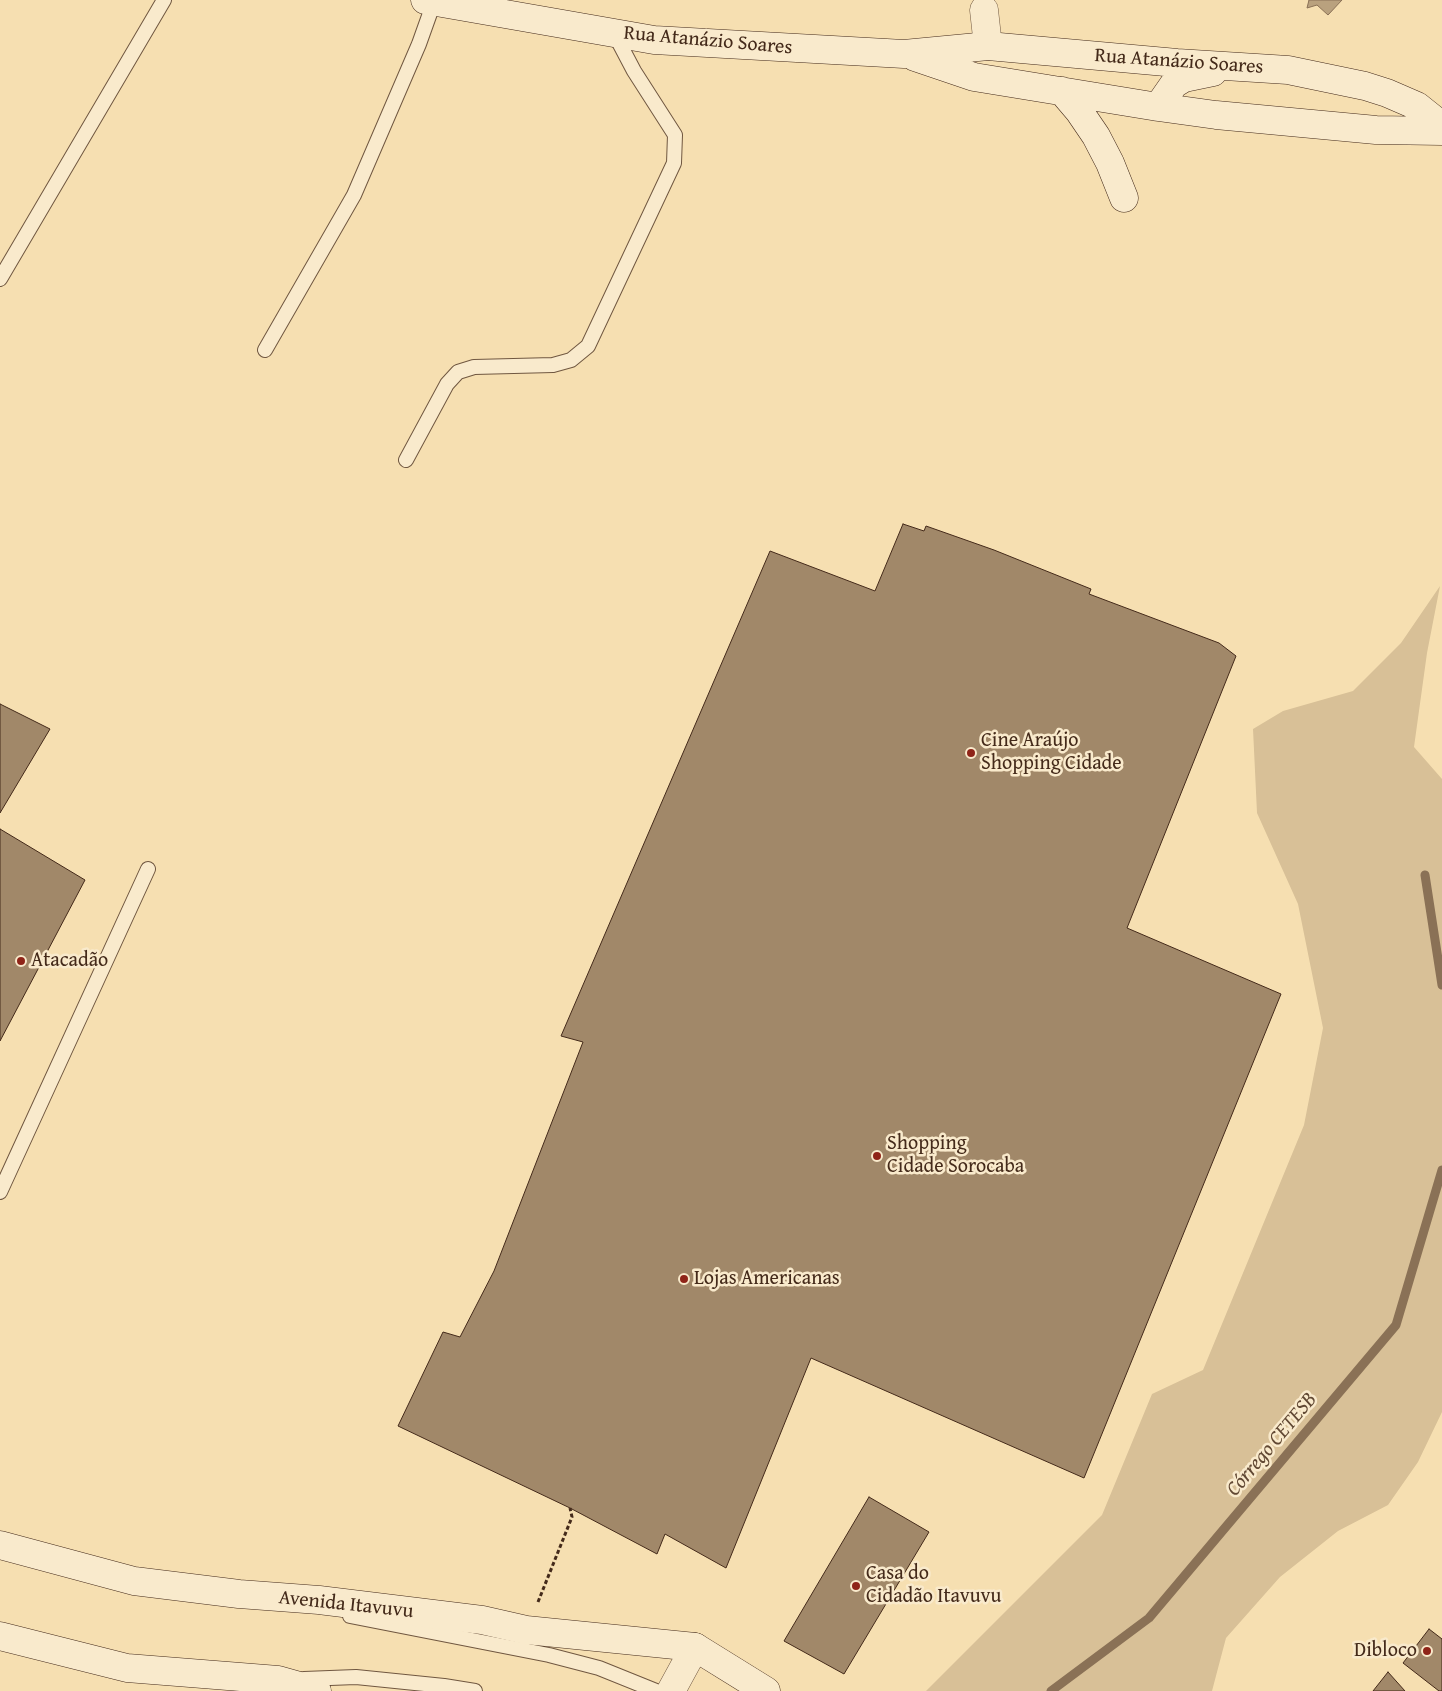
<!DOCTYPE html>
<meta charset="utf-8">
<style>
body{margin:0}
canvas{display:block;background:#f6dfb1}
</style>
<canvas width="1442" height="1691"></canvas>
<script>
const ctx = document.querySelector('canvas').getContext('2d');
ctx.lineJoin = 'round';
function fill(path, color) {
  ctx.fillStyle = color;
  ctx.fill(path, 'evenodd');
}
function toPath(rows) {
  const path = new Path2D();
  for (const r of rows) {
    path.moveTo(r[0], r[1]);
    for (let i = 2; i < r.length; i += 2) path.lineTo(r[i], r[i + 1]);
  }
  return path;
}
function stroke(path, color, width, dash) {
  ctx.strokeStyle = color;
  ctx.lineWidth = width;
  ctx.lineCap = dash ? 'butt' : 'round';
  ctx.setLineDash(dash || []);
  ctx.stroke(path);
}
function write(font, color, halo, rows, align = 'center') {
  ctx.font = font + ' "Gentium Book Plus",serif';
  ctx.lineWidth = 5;
  ctx.setLineDash([]);
  ctx.textBaseline = 'middle';
  ctx.strokeStyle = halo;
  ctx.fillStyle = color;
  for (const [text, x, y, turn = 0] of rows) {
    ctx.save();
    ctx.translate(x, y);
    ctx.rotate((+turn || 0) * Math.PI / 180);
    ctx.textAlign = isNaN(turn) ? turn : align;
    if (halo) ctx.strokeText(text, 0, 0);
    ctx.fillText(text, 0, 0);
    ctx.restore();
  }
}
fill(toPath([
 [1440,586,1427,653,1414,747,1442,779,1442,1412,1418,1462,1388,1505,1338,1531,1280,1577,1226,1638,1212,1691,926,1691,1102,1515,1152,1394,1203,1370,1304,1125,1323,1028,1298,904,1257,813,1253,729,1283,711,1353,691,1401,643]
]), '#d8c097');
const water = toPath([
 [1309,0,1342,0,1328,15,1317,5,1307,8,1309,0]
]);
fill(water, '#b9a17e');
stroke(water, '#8a7156', 1);
stroke(toPath([
 [1425,875,1442,985],
 [1051,1691,1149,1618,1396,1325,1442,1170]
]), '#8a7156', 9);
const building = toPath([
 [903,524,924,531,926,526,994,550,1091,589,1089,594,1219,643,1236,656,1127,928,1281,994,1084,1478,811,1358,726,1568,665,1534,657,1554,570,1508,398,1426,443,1332,460,1337,494,1271,583,1042,561,1036,770,551,875,591,903,524],
 [0,704,50,729,0,813,0,704],
 [0,829,85,880,0,1041,0,829],
 [869,1497,929,1532,844,1674,784,1641,869,1497],
 [1429,1629,1442,1639,1442,1691,1439,1691,1403,1663,1429,1629],
 [1388,1672,1405,1691,1373,1691,1388,1672]
]);
fill(building, '#a18869');
stroke(building, '#442a1a', 1);
const lane = toPath([
 [0,279,164,0],
 [265,350,354,195,419,44,434,2],
 [406,460,447,384,458,372,474,367,553,365,571,360,588,346,674,163,675,135,634,71,614,33],
 [0,1192,148,869],
 [350,1616,549,1655,599,1668,656,1691],
 [304,1679,356,1677,444,1686,475,1691]
]);
const street = toPath([
 [984,10,988,46],
 [671,1691,695,1647]
]);
const secondary = toPath([
 [425,0,654,40,904,54,988,46,1177,63,1288,70,1365,86,1387,93,1417,106,1442,126],
 [915,57,974,77,1158,107,1216,115,1376,130,1442,131],
 [1062,91,1079,111,1096,136,1110,163,1124,198],
 [1158,107,1174,84,1184,78,1213,72],
 [0,1545,134,1581,239,1594,319,1600,482,1620,526,1630,695,1647,766,1691],
 [0,1636,127,1668,278,1680,317,1691]
]);
stroke(lane, '#705740', 16);
stroke(street, '#705740', 29);
stroke(secondary, '#442a1a', 29);
stroke(toPath([
 [538,1602,572,1517,570,1508]
]), '#442a1a', 3, [4, 2.5]);
stroke(lane, '#f9eacc', 14);
stroke(street, '#f9eacc', 28);
stroke(secondary, '#f9eacc', 28);
for (const [x, y, r, color] of [
 [971,753,5,"#8f2418"],
 [21,961,5,"#8f2418"],
 [877,1156,5,"#8f2418"],
 [684,1279,5,"#8f2418"],
 [856,1586,5,"#8f2418"],
 [1427,1651,5,"#8f2418"]
]) {
  const dot = new Path2D();
  dot.arc(x, y, r, 0, 2 * Math.PI);
  ctx.fillStyle = color;
  ctx.fill(dot);
  stroke(dot, '#f9eacc', 2);
}
write('20px', '#442a1a', '#f9eacc', [
 ["Rua Atanázio Soares",708,41,5],
 ["Rua Atanázio Soares",1179,62,4],
 ["Avenida Itavuvu",346,1605,6]
]);
write('20px', '#442a1a', '#f9eacc', [
 ["Cine Araújo",981,741],
 ["Shopping Cidade",981,764],
 ["Atacadão",31,961],
 ["Shopping",887,1144],
 ["Cidade Sorocaba",887,1167],
 ["Lojas Americanas",694,1279],
 ["Casa do",866,1574],
 ["Cidadão Itavuvu",866,1597],
 ["Dibloco",1417,1651,"right"]
], 'left');
write('italic 21px', '#614833', '#f9eacc', [
 ["Córrego CETESB",1272,1445,-50]
]);
</script>
